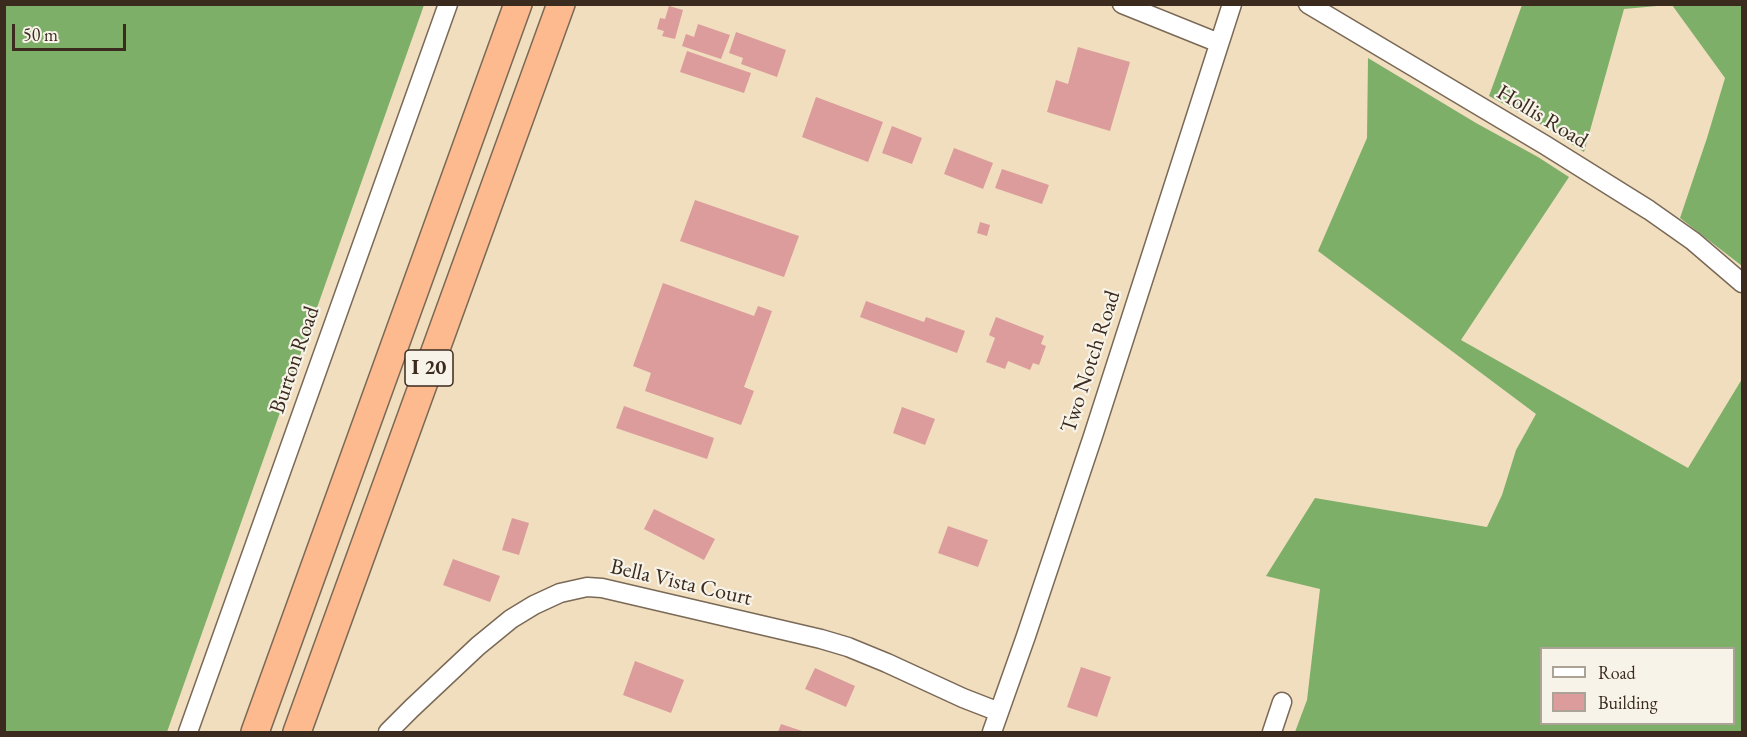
<!DOCTYPE html>
<style>
body{margin:0}
#map{position:relative;width:1747px;height:737px;overflow:hidden;background:#f0debf;font-family:"EB Garamond",serif}
canvas{display:block}
.frame{position:absolute;inset:0;border:6px solid #3b2a1e;pointer-events:none}
.legend{position:absolute;left:1540px;top:647px;width:195px;height:78px;box-sizing:border-box;background:#f7f3e8;border:2px solid #aca397;margin:0;padding:8px 10px;list-style:none;font-size:18px;color:#3b2a1e}
.legend li{display:flex;align-items:center;gap:12px;height:30px}
.legend b{width:30px;border:2px solid #aca397}
.scale{position:absolute;left:12px;top:24px;width:114px;height:27px;box-sizing:border-box;border:3px solid #3b2a1e;border-top:0;padding-left:8px;font-size:18px;line-height:21px;white-space:nowrap;color:#3b2a1e;-webkit-text-stroke:4px #f7f3e8;paint-order:stroke}
</style>
<div id="map">
<canvas width="1747" height="737"></canvas>
<div class="frame"></div>
<ul class="legend">
<li><b style="height:8px;background:#fff"></b>Road</li>
<li><b style="height:16px;background:#db9c9b"></b>Building</li>
</ul>
<div class="scale">50 m</div>
</div>
<script>
const ctx = document.querySelector('canvas').getContext('2d');
ctx.lineJoin = 'round';
function fill(path, color) {
  ctx.fillStyle = color;
  ctx.fill(path, 'evenodd');
}
function toPath(rows) {
  const path = new Path2D();
  for (const r of rows) {
    path.moveTo(r[0], r[1]);
    for (let i = 2; i < r.length; i += 2) path.lineTo(r[i], r[i + 1]);
  }
  return path;
}
function stroke(path, color, width, dash) {
  ctx.strokeStyle = color;
  ctx.lineWidth = width;
  ctx.lineCap = dash ? 'butt' : 'round';
  ctx.setLineDash(dash || []);
  ctx.stroke(path);
}
function write(font, color, halo, rows, align = 'center') {
  ctx.font = font + ' "EB Garamond",serif';
  ctx.lineWidth = 4.5;
  ctx.setLineDash([]);
  ctx.textBaseline = 'middle';
  ctx.strokeStyle = halo;
  ctx.fillStyle = color;
  for (const [text, x, y, turn = 0] of rows) {
    ctx.save();
    ctx.translate(x, y);
    ctx.rotate((+turn || 0) * Math.PI / 180);
    ctx.textAlign = isNaN(turn) ? turn : align;
    if (halo) ctx.strokeText(text, 0, 0);
    ctx.fillText(text, 0, 0);
    ctx.restore();
  }
}
fill(toPath([
 [4,5,424,5,167,732,5,732],
 [1522,5,1668,5,1624,9,1584,152,1537,122,1489,96],
 [1672,5,1742,5,1742,266,1680,218,1707,138,1725,78],
 [1368,58,1476,123,1538,157,1569,177,1461,340,1688,468,1742,379,1742,732,1295,732,1307,700,1320,589,1266,576,1315,498,1487,527,1502,495,1516,450,1536,414,1318,251,1367,138],
 [1542,648,1734,648,1734,724,1542,724]
]), '#7eaf69');
fill(toPath([
 [669,6,683,10,675,39,662,36,664,31,657,29,660,18,665,19],
 [698,24,730,35,721,59,682,46,686,34,694,37],
 [736,32,786,50,777,77,741,64,743,58,729,53],
 [1078,47,1130,62,1110,131,1047,112,1056,80,1068,84],
 [687,51,751,73,744,93,680,72],
 [816,97,883,122,868,162,802,137],
 [892,126,922,138,912,164,882,153],
 [954,148,993,163,983,189,944,174],
 [1002,169,1049,185,1042,204,995,188],
 [695,200,799,236,784,277,680,241],
 [980,222,990,225,987,236,977,233],
 [663,283,754,316,758,306,772,311,744,387,754,391,741,425,645,391,651,373,633,366],
 [866,301,924,322,926,317,965,331,957,353,860,317],
 [996,317,1044,336,1041,344,1046,346,1039,365,1033,363,1030,370,1008,361,1005,369,986,362,995,338,989,335],
 [624,406,714,438,707,459,616,428],
 [902,407,935,419,925,445,893,433],
 [654,509,715,539,704,560,644,529],
 [512,518,529,523,519,555,502,550],
 [948,526,988,540,978,567,938,553],
 [453,559,500,576,490,602,443,585],
 [635,661,684,680,671,713,623,695],
 [1081,667,1111,677,1097,717,1067,707],
 [815,668,855,686,846,707,805,689],
 [781,724,805,732,778,732]
]), '#db9c9b');
const minor = toPath([
 [1122,4,1219,43],
 [1308,4,1545,145,1649,210,1693,241,1742,283],
 [188,732,448,4],
 [388,732,412,708,478,646,511,619,534,605,560,593,587,587,602,588,821,639,848,647,887,663,963,698,999,712],
 [992,732,1026,636,1093,436,1232,4],
 [1272,732,1282,702]
]);
const highway = toPath([
 [255,732,518,4],
 [297,732,561,4]
]);
stroke(minor, '#7a6956', 21);
stroke(highway, '#7a6956', 30);
stroke(minor, '#fff', 18);
stroke(highway, '#fcba8e', 27);
for (const [x, y, w] of [
 [429,368,48]
]) {
  const box = new Path2D();
  box.roundRect(x - w / 2, y - 18, w, 36, 4.5);
  ctx.fillStyle = '#f7f3e8';
  ctx.fill(box);
  stroke(box, '#3b2a1e', 1.5);
}
write('bold 21px', '#3b2a1e', null, [
 ["I 20",429,368]
]);
write('22px', '#3b2a1e', '#f7f3e8', [
 ["Hollis Road",1542,117,31],
 ["Burton Road",295,360,-71],
 ["Two Notch Road",1091,362,-72],
 ["Bella Vista Court",681,583,13]
]);
</script>
